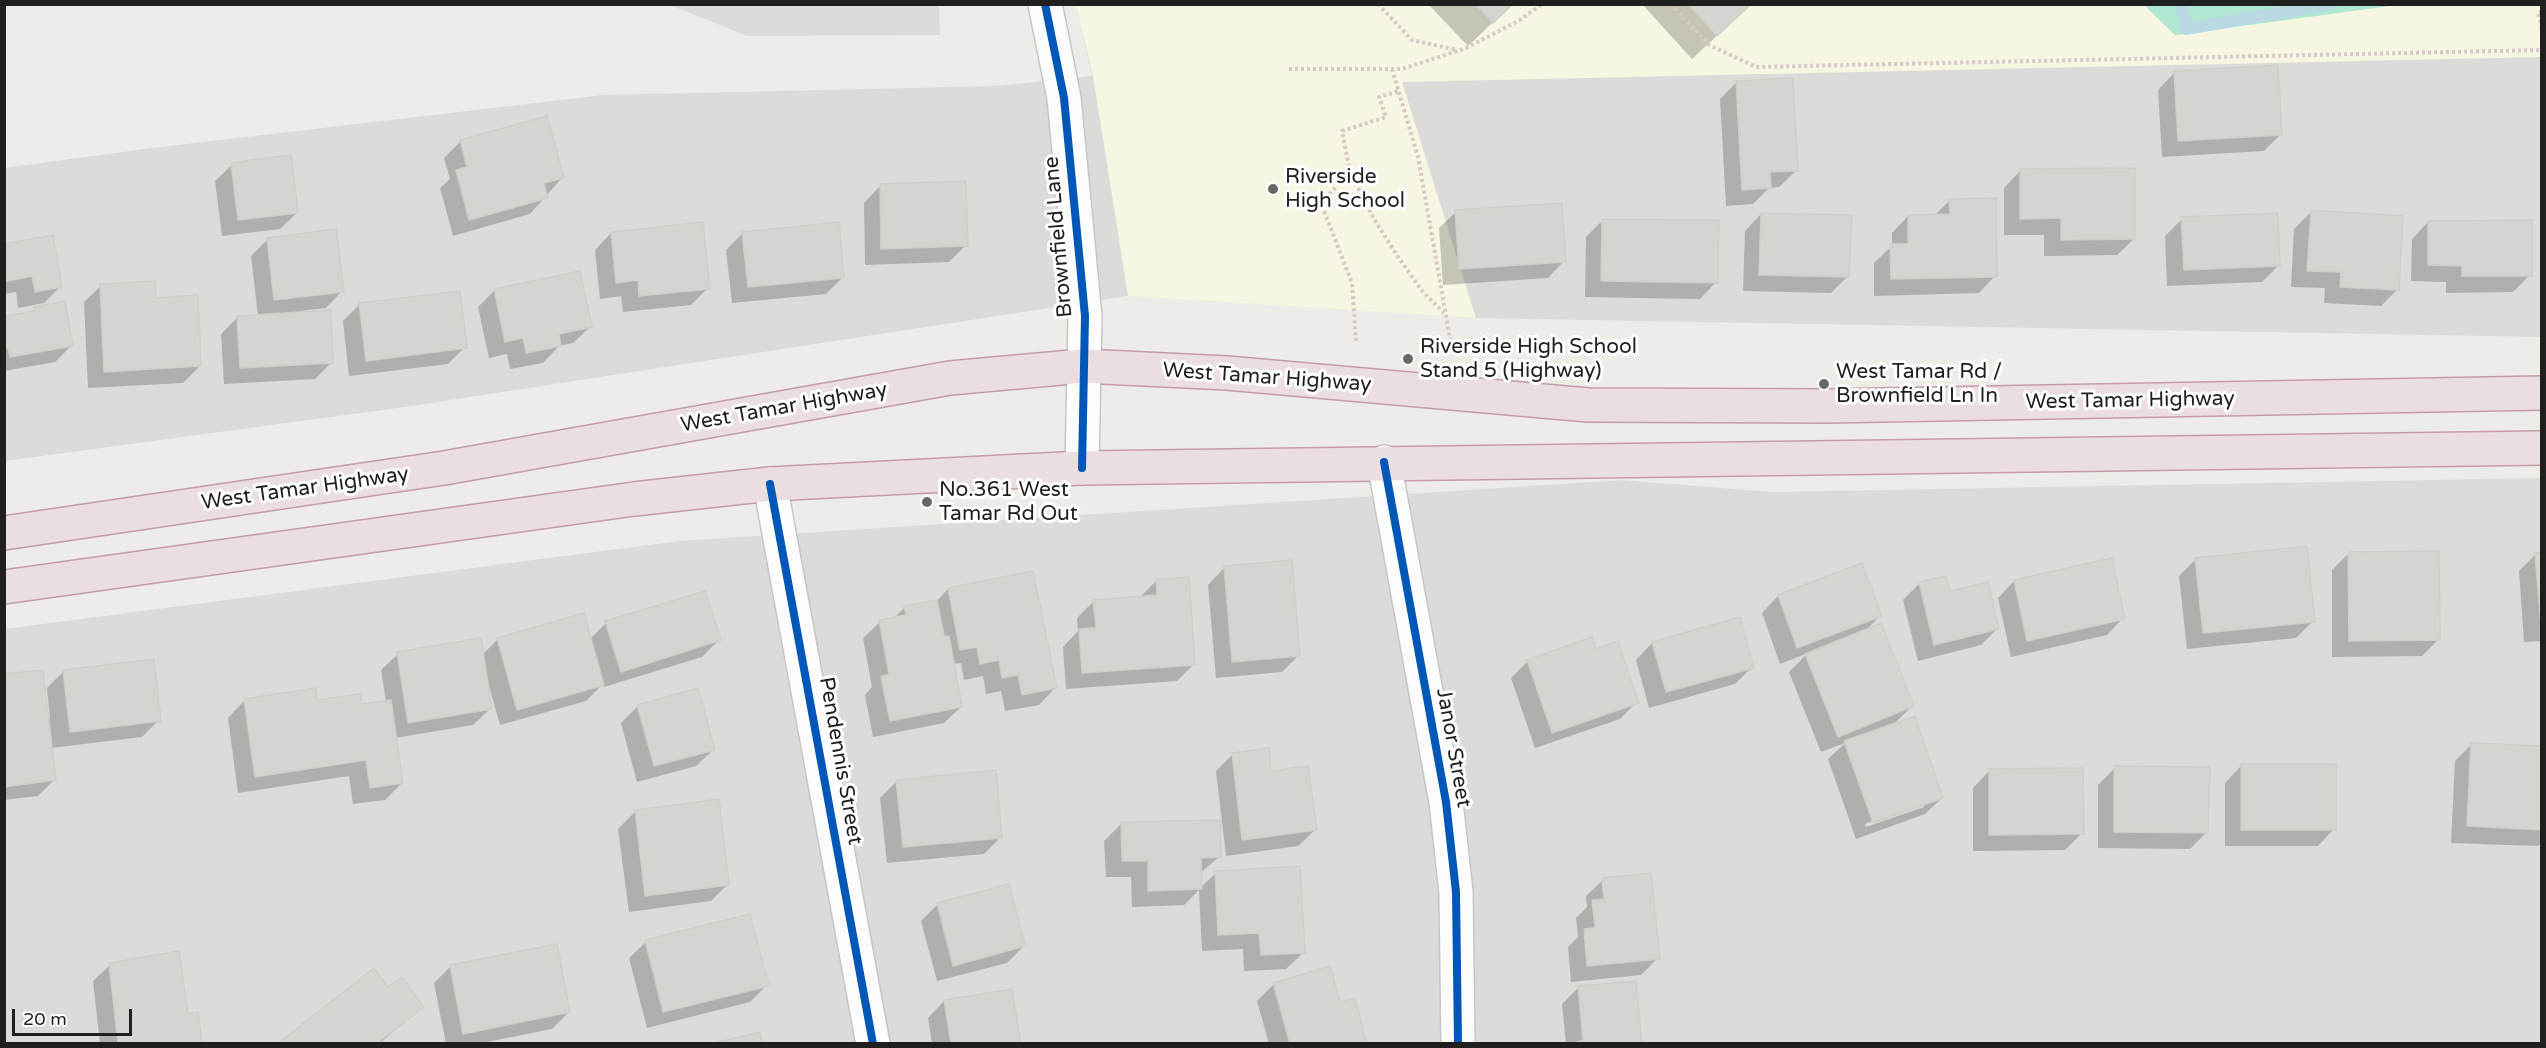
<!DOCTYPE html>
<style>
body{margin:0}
#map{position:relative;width:2546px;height:1048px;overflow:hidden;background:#eeece8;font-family:"Varela Round",sans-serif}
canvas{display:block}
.frame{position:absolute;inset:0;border:6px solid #1f1f1f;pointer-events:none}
.scale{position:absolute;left:12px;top:1009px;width:120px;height:27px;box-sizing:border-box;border:3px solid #1f1f1f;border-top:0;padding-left:8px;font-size:18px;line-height:21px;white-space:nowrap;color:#1f1f1f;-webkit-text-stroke:4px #fff;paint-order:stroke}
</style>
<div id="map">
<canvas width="2546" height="1048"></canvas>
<div class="frame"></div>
<div class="scale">20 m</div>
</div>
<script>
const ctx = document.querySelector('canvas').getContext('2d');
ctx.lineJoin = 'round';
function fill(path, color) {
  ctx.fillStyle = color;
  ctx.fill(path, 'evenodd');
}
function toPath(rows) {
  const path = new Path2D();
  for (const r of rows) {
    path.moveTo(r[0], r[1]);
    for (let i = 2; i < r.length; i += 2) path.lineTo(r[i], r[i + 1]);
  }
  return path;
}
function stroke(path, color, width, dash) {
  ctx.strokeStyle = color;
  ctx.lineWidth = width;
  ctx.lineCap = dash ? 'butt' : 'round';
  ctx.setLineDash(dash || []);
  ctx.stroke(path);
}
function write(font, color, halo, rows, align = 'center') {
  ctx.font = font + ' "Varela Round",sans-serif';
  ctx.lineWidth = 6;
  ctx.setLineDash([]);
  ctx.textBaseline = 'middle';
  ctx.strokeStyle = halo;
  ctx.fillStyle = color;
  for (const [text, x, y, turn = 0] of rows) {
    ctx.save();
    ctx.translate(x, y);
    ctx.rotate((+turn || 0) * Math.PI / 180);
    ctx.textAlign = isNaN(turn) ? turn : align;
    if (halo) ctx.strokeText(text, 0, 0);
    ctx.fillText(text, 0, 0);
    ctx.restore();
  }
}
fill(toPath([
 [1076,5,2541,5,2541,337,1476,318,1128,296,405,407,5,461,4,168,152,148,603,95,996,86,1092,76],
 [2541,478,2541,1043,5,1043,4,629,679,541,1623,480,1771,492]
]), '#dddbd9');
fill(toPath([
 [2541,4,2542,57,1402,82,1476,318,1128,296,1093,76,1076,5]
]), '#f7f6e3');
fill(toPath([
 [670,5,939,5,940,35,747,36]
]), '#dcdbd9');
fill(toPath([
 [2144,5,2398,5,2175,35]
]), '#b0e8d2');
fill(toPath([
 [1428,4,1512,4,1468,46],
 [1642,4,1751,4,1692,59],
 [2174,73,2281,134,2264,151,2162,157,2158,90],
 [1737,82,1796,171,1779,187,1769,188,1753,204,1726,206,1720,99],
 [461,141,562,178,530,214,453,236,440,188,450,179,444,158],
 [232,165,297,213,280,229,222,236,215,181],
 [2020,171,2134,239,2117,255,2044,256,2044,235,2004,235,2004,188],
 [880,186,966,245,949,262,865,265,864,203],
 [1950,200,1995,276,1979,293,1874,296,1874,263,1892,246,1892,233,1908,216,1934,216],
 [1456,212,1564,261,1548,278,1443,285,1439,228],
 [2311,212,2397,290,2381,306,2324,303,2325,288,2291,287,2294,229],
 [1761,214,1848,276,1831,293,1743,291,1745,231],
 [2182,219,2279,265,2262,282,2167,286,2165,236],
 [1603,220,1716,282,1700,299,1585,297,1586,237],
 [2428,222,2530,275,2513,292,2446,293,2446,282,2411,281,2412,239],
 [611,233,708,288,691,305,623,312,621,296,600,299,595,250],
 [743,233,843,277,826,294,732,303,726,250],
 [268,239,342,291,326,308,300,311,332,362,315,379,224,384,221,334,238,317,258,316,251,256],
 [4,245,61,286,44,303,18,308,16,292,4,294],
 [101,286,154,299,200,366,183,383,88,388,84,302],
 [495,290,590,327,573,343,559,346,543,363,510,369,507,354,489,358,478,307],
 [359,305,465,347,448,364,349,376,343,321],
 [35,309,72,345,55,362,4,371,4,318,30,313],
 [2349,553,2439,639,2422,656,2332,657,2332,570],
 [2536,554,2542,554,2542,641,2524,642,2519,571],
 [2196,559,2313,621,2296,638,2187,649,2179,576],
 [1861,565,1880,616,1864,632,1912,706,1892,726,1942,798,1925,814,1856,839,1828,759,1845,743,1821,752,1789,672,1808,653,1780,664,1762,613,1778,596],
 [1924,803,1924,807,1866,827,1865,824],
 [1224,568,1299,655,1282,672,1216,678,1208,585],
 [1156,581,1194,664,1177,681,1066,689,1063,647,1078,631,1077,618,1094,601,1139,598],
 [2014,581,2123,618,2107,635,2011,657,1998,598],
 [1920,583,1949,593,1997,629,1981,645,1918,661,1903,600],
 [948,589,1055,688,1039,705,1005,711,1001,691,986,694,983,676,964,680,961,663,953,664,961,707,944,723,873,737,865,695,872,687,863,638,880,622,893,619,905,607,937,601],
 [606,623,719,640,702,657,604,687,603,684,586,701,500,725,488,682,486,682,490,709,473,725,395,738,402,783,385,800,353,804,349,776,238,793,228,718,244,701,316,701,360,706,386,702,381,670,398,654,482,655,498,639,590,639],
 [1652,643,1752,667,1735,684,1649,708,1636,660],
 [1595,651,1637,702,1620,719,1535,748,1511,678,1528,661],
 [63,672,159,720,142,737,51,748,55,779,38,796,4,800,4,676,47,719,50,719,47,688],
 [638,706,713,750,696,766,637,782,621,723],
 [2472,744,2542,747,2542,843,2538,846,2451,843,2455,761],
 [1233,754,1270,772,1315,830,1298,846,1226,856,1216,771],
 [2241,766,2334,829,2318,846,2225,846,2225,783],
 [2115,768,2207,832,2190,849,2098,848,2098,785],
 [1989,771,2082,833,2065,850,1973,851,1973,788],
 [897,781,1001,837,984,854,887,863,880,798],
 [635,812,728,884,711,901,629,912,618,829],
 [1121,824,1219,857,1200,873,1200,888,1216,873,1303,953,1286,969,1244,971,1243,949,1202,951,1199,890,1184,905,1132,907,1131,877,1106,877,1104,841],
 [1603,880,1658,958,1641,975,1571,982,1568,947,1578,937,1576,918,1587,907,1586,896],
 [938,904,1024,946,1007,963,937,981,921,921],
 [646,942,767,985,750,1002,647,1028,629,958],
 [110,965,186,1014,201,1043,100,1044,93,981],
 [451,966,569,1012,552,1029,477,1044,446,1044,434,983],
 [1329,968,1339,1004,1366,1044,1269,1044,1257,1001,1273,985],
 [1579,987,1641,1044,1566,1044,1562,1004],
 [944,1001,1019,1044,932,1044,928,1018],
 [422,1007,379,1044,279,1044]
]), '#0003');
stroke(toPath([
 [2181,4,2186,29,2331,4]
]), '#b9d9e3', 12);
const building = toPath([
 [1475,4,1513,4,1493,23,1475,4],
 [1688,4,1751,4,1717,36,1688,4],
 [2278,65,2282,135,2178,141,2174,71,2278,65],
 [1793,78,1798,171,1770,172,1771,188,1742,190,1736,81,1793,78],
 [547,116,564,178,544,183,548,198,469,220,456,170,467,167,460,140,547,116],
 [291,155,298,213,238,220,231,163,291,155],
 [2135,168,2135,239,2061,240,2061,218,2020,219,2020,169,2135,168],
 [966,181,968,246,881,249,880,184,966,181],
 [1996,198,1997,277,1891,279,1890,244,1908,244,1908,215,1950,214,1949,199,1996,198],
 [1562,203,1566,262,1459,269,1455,210,1562,203],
 [2311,210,2403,216,2399,290,2340,287,2341,272,2307,271,2311,210],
 [1761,213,1852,215,1849,277,1759,275,1761,213],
 [2278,213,2280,266,2184,270,2181,217,2278,213],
 [1602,219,1719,220,1718,283,1601,281,1602,219],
 [2532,220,2532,276,2462,276,2462,266,2428,265,2428,221,2532,220],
 [703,222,710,289,639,296,638,280,616,283,611,232,703,222],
 [839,222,844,278,748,287,742,232,839,222],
 [336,229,344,292,274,300,267,238,336,229],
 [53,235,62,287,35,292,32,276,4,282,4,244,53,235],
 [580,271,592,327,559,334,561,346,526,353,523,338,505,342,494,289,580,271],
 [155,281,156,298,198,295,201,366,104,372,100,284,155,281],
 [460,291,467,348,366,361,359,303,460,291],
 [65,301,73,346,10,357,8,348,4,349,4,316,35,311,34,307,65,301],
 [331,310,333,363,240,368,237,316,331,310],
 [2307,546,2315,622,2203,633,2195,558,2307,546],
 [2439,551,2440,640,2349,641,2348,552,2439,551],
 [2542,552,2542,626,2541,626,2535,553,2542,552],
 [2112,558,2125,619,2027,641,2014,580,2112,558],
 [1292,560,1300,656,1232,662,1224,566,1292,560],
 [1862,563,1882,616,1797,648,1778,595,1862,563],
 [1033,571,1057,688,1022,695,1018,675,1002,678,999,660,980,664,977,647,960,650,948,588,1033,571],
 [1946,576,1950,591,1988,582,1999,629,1934,645,1919,582,1946,576],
 [1189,577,1195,665,1082,673,1079,629,1096,628,1093,600,1157,595,1156,579,1189,577],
 [705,591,721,640,621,672,605,621,705,591],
 [937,600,944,636,949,636,962,707,890,721,881,677,889,674,879,620,906,615,904,606,937,600],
 [584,613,604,685,517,710,497,638,584,613],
 [1740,617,1754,668,1666,692,1652,642,1740,617],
 [1881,623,1914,706,1838,737,1805,654,1881,623],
 [1592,637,1596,649,1618,641,1639,703,1552,733,1527,660,1592,637],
 [481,638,492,709,408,723,397,652,481,638],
 [154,659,161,721,70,732,63,670,154,659],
 [43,670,56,780,4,787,4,674,43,670],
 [316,688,317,700,360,694,362,704,391,700,403,783,370,788,366,760,255,777,244,699,316,688],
 [698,688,715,750,654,766,637,705,698,688],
 [1915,716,1943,798,1873,823,1844,741,1915,716],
 [2471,743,2542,746,2542,830,2467,826,2471,743],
 [1269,748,1271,771,1308,766,1317,830,1242,840,1232,753,1269,748],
 [2241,764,2336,764,2336,830,2241,830,2241,764],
 [2114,766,2210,767,2208,833,2114,832,2114,766],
 [2083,768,2084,834,1989,835,1989,769,2083,768],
 [996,770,1002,838,903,847,896,780,996,770],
 [719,799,729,885,645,896,635,810,719,799],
 [1220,820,1221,857,1201,858,1202,889,1148,891,1148,861,1122,861,1121,822,1220,820],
 [1300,866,1305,953,1261,955,1259,933,1218,935,1215,871,1300,866],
 [1651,873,1660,959,1587,966,1584,929,1595,928,1592,900,1604,899,1602,878,1651,873],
 [1009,884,1025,946,953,966,937,903,1009,884],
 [750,914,769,986,663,1012,645,940,750,914],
 [557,944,570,1012,463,1034,450,965,557,944],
 [179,951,188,1013,198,1012,202,1044,118,1044,109,963,179,951],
 [1330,966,1340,1002,1355,998,1367,1044,1290,1044,1273,983,1330,966],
 [374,968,388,987,402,977,424,1007,376,1044,277,1044,374,968],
 [1636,981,1642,1044,1571,1044,1583,1040,1578,986,1636,981],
 [1012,989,1021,1044,951,1044,944,1000,1012,989],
 [760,1032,762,1044,711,1044,760,1032]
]);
fill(building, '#d6d4d0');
stroke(building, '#d1cec9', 1.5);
const street = toPath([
 [1045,4,1064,98,1085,316,1082,468],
 [1384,462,1446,802,1456,892,1458,1044],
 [770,484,873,1044]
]);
const highway = toPath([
 [4,533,444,468,950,378,1083,366,1227,373,1588,405,1828,406,2542,393],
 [4,587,634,499,770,484,1082,468,2542,448]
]);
stroke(street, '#c6c6c4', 36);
stroke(highway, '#c59da8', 36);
stroke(toPath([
 [1378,4,1412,40,1457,50],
 [1671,4,1709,45,1756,67,2542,50],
 [2542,12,2538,12,2542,29],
 [1289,69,1402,69,1466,48,1520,20,1542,4],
 [1392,69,1418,157,1453,355],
 [1350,172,1374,219,1398,257,1423,292,1444,313],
 [1356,341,1352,283,1321,203,1350,172,1342,131,1386,117,1379,97,1399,91]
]), '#d7c9c6', 4, [3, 3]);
stroke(street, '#fcfcfc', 33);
stroke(highway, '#ebdee0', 33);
stroke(toPath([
 [1045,4,1064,98,1085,316,1082,468],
 [1384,462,1446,802,1456,892,1458,1044],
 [770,484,873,1044]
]), '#0057b8', 8);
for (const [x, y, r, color] of [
 [1273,189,6,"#676765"],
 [1408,359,6,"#676765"],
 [1824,384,6,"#676765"],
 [927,502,6,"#676765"]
]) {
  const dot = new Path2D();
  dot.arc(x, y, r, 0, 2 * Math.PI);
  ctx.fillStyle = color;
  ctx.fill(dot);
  stroke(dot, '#fff', 2);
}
write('21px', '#1f1f1f', '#fff', [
 ["Riverside",1285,177],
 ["High School",1285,201],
 ["Riverside High School",1420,347],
 ["Stand 5 (Highway)",1420,371],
 ["West Tamar Rd /",1836,372],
 ["Brownfield Ln In",1836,396],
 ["No.361 West",939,490],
 ["Tamar Rd Out",939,514]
], 'left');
write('21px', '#1f1f1f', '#fff', [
 ["Brownfield Lane",1059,237,-95],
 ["West Tamar Highway",1267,378,4],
 ["West Tamar Highway",2130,401,-1],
 ["West Tamar Highway",784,408,-10],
 ["West Tamar Highway",305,489,-8],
 ["Janor Street",1453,748,80],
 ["Pendennis Street",840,761,80]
]);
</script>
